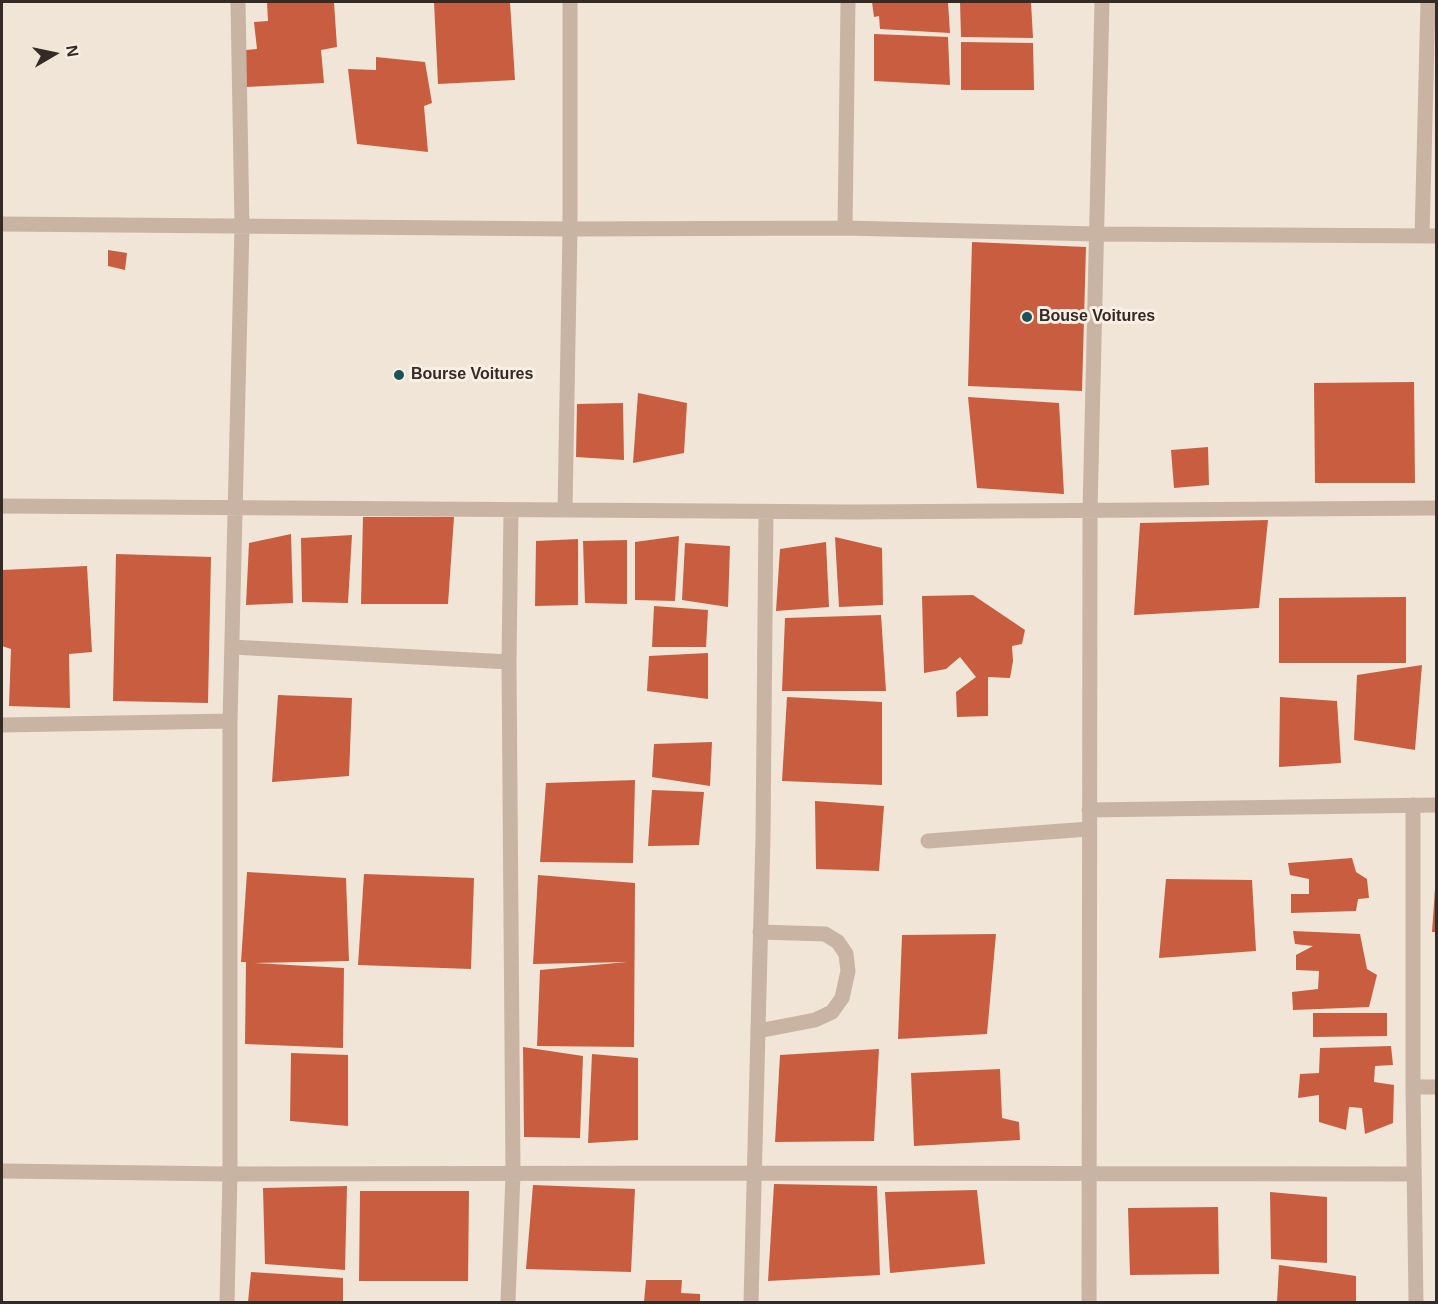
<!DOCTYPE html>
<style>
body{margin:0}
#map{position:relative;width:1438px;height:1304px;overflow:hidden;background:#f1e5d8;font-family:Arial,sans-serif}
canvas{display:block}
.frame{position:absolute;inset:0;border:3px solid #342a26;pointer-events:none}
.north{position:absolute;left:24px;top:24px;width:60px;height:60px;-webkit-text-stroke:4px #f9efe4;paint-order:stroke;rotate:81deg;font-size:16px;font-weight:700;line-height:24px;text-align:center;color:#342a26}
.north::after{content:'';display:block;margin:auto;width:21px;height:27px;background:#342a26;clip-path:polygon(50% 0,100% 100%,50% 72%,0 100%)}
</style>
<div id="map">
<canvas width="1438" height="1304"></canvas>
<div class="frame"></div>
<div class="north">N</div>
</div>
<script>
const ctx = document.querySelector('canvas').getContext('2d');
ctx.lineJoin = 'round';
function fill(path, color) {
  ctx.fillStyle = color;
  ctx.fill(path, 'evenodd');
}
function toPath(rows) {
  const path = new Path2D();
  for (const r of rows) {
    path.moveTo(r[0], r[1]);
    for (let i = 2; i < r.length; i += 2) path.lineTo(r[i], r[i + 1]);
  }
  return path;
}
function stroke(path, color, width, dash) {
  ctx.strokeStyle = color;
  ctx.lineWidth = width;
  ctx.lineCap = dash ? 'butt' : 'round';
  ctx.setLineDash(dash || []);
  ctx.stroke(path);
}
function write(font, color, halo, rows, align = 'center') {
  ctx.font = font + ' Arial,sans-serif';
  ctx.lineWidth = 6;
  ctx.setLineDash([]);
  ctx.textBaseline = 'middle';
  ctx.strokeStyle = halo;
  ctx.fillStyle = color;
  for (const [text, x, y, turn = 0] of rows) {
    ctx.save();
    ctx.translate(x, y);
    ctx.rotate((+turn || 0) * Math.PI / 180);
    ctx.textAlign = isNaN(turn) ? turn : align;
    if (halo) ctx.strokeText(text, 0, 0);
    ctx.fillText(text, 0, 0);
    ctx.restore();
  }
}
fill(toPath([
 [267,2,334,2,337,47,321,50,324,83,246,87,246,50,257,49,254,22,268,21],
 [434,2,510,2,515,80,438,84],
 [872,2,948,2,950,33,880,29,879,16,874,17],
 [960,2,1031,2,1033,38,961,37],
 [874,34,948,37,950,85,874,81],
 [961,42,1033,43,1034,90,961,90],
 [376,57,425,62,432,103,424,106,428,152,357,144,348,69,376,70],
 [972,242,1086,247,1082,391,968,386],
 [108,250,127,253,125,270,108,266],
 [1414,382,1415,483,1315,483,1314,383],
 [638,393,687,403,684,453,633,463],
 [968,397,1059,403,1064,494,977,488],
 [623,403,624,460,576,457,577,404],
 [1208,447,1209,485,1174,488,1171,450],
 [363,517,454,517,448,604,361,604],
 [1268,520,1259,608,1134,615,1140,523],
 [291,534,293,603,246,605,249,543],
 [352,535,348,603,302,602,301,538],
 [679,536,675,601,635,600,635,542],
 [835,537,882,548,883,605,839,607],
 [578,539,578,605,535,606,536,541],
 [627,540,627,604,585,603,583,541],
 [826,542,829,607,776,611,780,549],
 [685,543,730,546,728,607,682,600],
 [116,554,211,557,208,703,113,701],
 [87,566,92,652,69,654,70,708,9,706,11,649,2,646,2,570],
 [973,595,1025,630,1022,644,1012,646,1013,661,1010,678,988,677,988,716,957,717,956,692,976,677,960,657,946,669,924,673,922,596],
 [1406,597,1406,663,1279,663,1279,598],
 [654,606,708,610,706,647,652,647],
 [881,615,886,691,782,691,785,618],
 [708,653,708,699,647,691,649,656],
 [1422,665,1415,750,1354,740,1357,675],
 [278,695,352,698,349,776,272,782],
 [787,697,882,702,882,785,782,781],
 [1280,697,1337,701,1341,763,1279,767],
 [712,742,710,786,652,777,654,744],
 [635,780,633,863,540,862,546,783],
 [652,790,704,792,699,845,648,846],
 [815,801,884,806,879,871,816,869],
 [1352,858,1356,872,1367,879,1369,898,1358,899,1356,911,1291,913,1291,894,1309,894,1309,879,1290,875,1288,863],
 [247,872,346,878,349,961,254,963,344,968,343,1048,245,1044,246,962,241,962],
 [364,874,474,878,471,969,358,965],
 [538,875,635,883,634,1047,537,1046,540,970,627,962,533,964],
 [1166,879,1252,880,1256,951,1159,958],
 [1435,889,1436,889,1436,932,1432,932],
 [1293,931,1360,934,1367,969,1377,975,1369,1007,1293,1010,1292,992,1318,989,1319,971,1296,970,1296,955,1313,946,1295,944],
 [996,934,987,1034,898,1039,902,935],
 [1313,1013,1387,1013,1387,1036,1313,1037],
 [1391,1046,1393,1065,1375,1066,1374,1082,1394,1085,1393,1123,1365,1134,1362,1108,1349,1107,1346,1130,1319,1122,1319,1095,1298,1098,1300,1074,1319,1073,1320,1048],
 [523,1047,583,1056,580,1138,524,1137],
 [879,1049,874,1141,775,1142,780,1055],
 [291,1053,348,1055,348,1126,290,1121],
 [592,1054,638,1058,638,1140,588,1143],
 [1000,1069,1002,1118,1019,1122,1020,1140,914,1146,911,1073],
 [774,1184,877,1186,880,1275,768,1281],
 [533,1185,635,1189,631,1272,526,1269],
 [347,1186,345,1270,265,1264,263,1188],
 [977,1190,985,1264,890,1273,885,1192],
 [360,1191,469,1191,468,1281,359,1281],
 [1270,1192,1327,1197,1327,1263,1271,1259],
 [1218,1207,1219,1274,1130,1275,1128,1208],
 [1279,1265,1356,1276,1356,1302,1277,1302],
 [251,1272,343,1278,343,1302,248,1302],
 [646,1280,682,1280,681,1293,700,1294,700,1302,644,1302]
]), '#c85e3f');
stroke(toPath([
 [928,841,1089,829],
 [758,1031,815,1020,832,1012,842,998,848,971,846,954,838,942,825,934,760,932]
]), '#c9b4a4', 15);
stroke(toPath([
 [2,224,570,229,845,228,1096,234,1436,236],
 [845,228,848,2],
 [1422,236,1428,2],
 [2,506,855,512,1436,508],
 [565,510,570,229,570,2],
 [232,647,509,662],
 [2,725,230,721],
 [1413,805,1413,1087,1416,1302],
 [1089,810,1436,805],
 [1413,1087,1436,1087],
 [2,1171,230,1174,754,1173,1414,1174],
 [227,1302,230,1174,230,721,242,226,238,2],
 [508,1302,513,1175,509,662,511,510],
 [751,1302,763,837,766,512],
 [1089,1302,1090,511,1102,2]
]), '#c9b4a4', 15);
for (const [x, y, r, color] of [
 [1027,317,6,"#1b5356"],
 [399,375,6,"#1b5356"]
]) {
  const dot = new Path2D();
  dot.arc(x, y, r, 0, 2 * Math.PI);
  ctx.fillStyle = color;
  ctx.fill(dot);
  stroke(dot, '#f9efe4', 2);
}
write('bold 16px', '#342a26', '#f9efe4', [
 ["Bouse Voitures",1039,317],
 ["Bourse Voitures",411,375]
], 'left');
</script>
